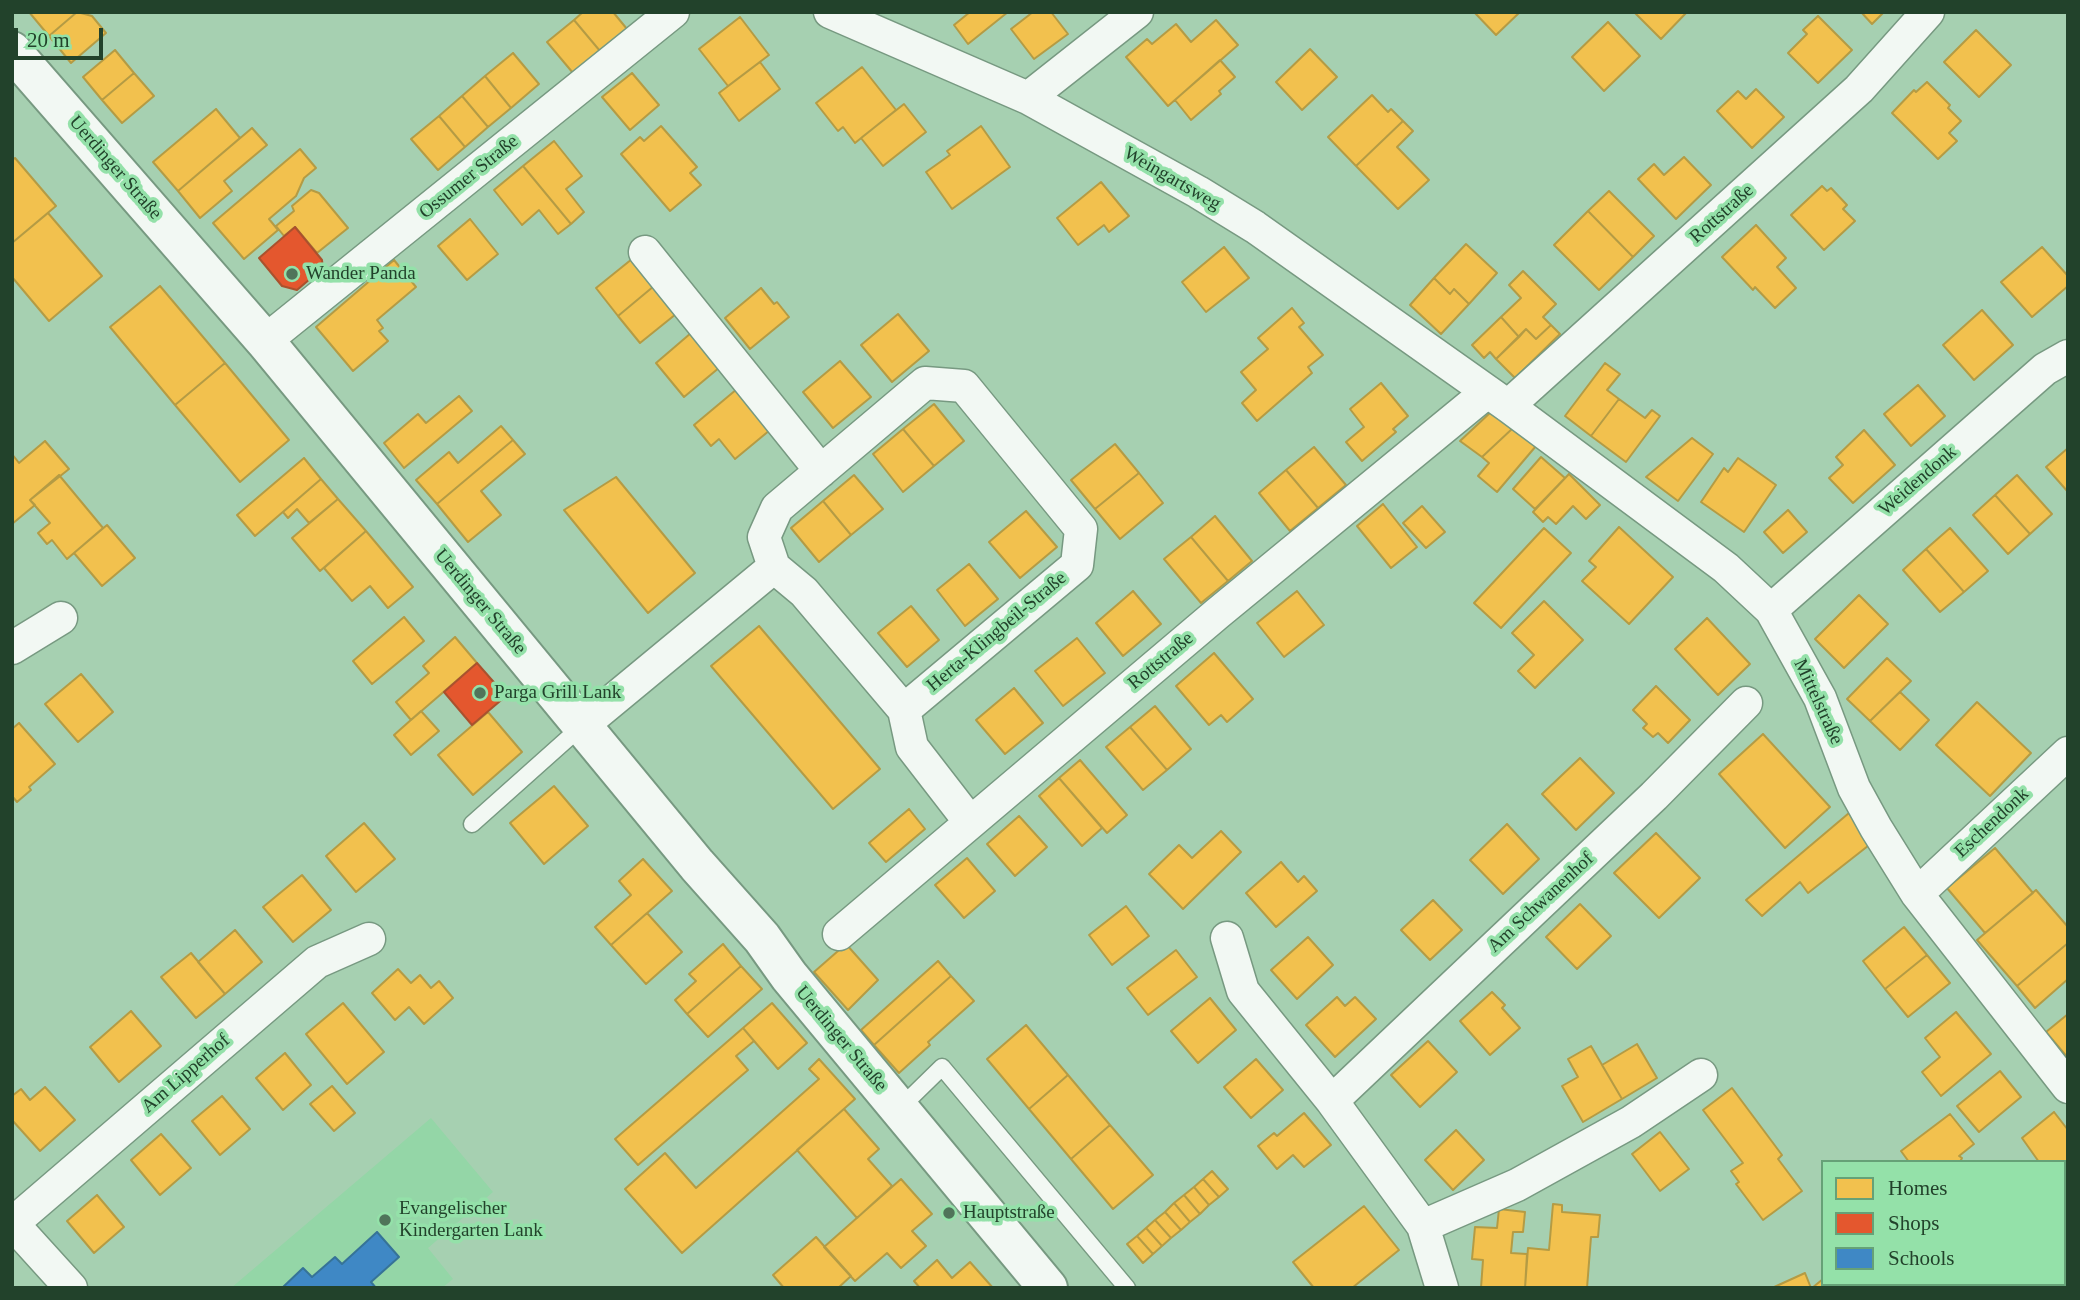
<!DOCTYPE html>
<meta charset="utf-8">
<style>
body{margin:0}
#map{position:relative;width:2080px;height:1300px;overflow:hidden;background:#a6d0b1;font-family:"Times New Roman",serif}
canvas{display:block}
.frame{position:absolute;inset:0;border:14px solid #22422b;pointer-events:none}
.legend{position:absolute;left:1821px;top:1160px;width:245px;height:126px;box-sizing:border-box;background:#94e1a9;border:2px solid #66a177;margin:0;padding:9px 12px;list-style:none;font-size:21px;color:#22422b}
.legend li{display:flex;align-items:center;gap:14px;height:35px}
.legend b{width:35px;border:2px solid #66a177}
.scale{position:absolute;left:14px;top:28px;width:89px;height:32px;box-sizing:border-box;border:4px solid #22422b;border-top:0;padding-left:9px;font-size:21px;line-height:24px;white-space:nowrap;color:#22422b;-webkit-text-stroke:5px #94e1a9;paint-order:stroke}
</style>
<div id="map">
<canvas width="2080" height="1300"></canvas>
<div class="frame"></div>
<ul class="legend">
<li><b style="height:19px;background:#f2c14e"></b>Homes</li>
<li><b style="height:19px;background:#e4572e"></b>Shops</li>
<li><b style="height:19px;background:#3f88c5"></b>Schools</li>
</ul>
<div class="scale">20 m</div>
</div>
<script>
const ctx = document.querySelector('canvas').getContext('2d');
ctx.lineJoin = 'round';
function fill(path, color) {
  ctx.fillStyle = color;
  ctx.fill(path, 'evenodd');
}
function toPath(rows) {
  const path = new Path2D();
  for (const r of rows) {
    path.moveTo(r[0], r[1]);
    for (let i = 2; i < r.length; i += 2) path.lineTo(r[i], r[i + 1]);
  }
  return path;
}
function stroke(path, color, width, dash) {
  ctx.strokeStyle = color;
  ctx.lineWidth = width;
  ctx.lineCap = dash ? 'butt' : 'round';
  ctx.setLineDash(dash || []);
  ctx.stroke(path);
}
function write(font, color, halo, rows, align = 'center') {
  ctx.font = font + ' "Times New Roman",serif';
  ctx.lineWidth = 7;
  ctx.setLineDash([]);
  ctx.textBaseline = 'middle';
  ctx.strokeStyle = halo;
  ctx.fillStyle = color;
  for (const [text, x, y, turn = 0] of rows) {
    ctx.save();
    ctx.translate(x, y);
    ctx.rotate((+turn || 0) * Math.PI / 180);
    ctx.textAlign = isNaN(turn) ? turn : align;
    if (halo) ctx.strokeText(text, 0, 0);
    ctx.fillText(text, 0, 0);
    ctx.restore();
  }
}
fill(toPath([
 [431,1118,493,1192,428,1248,453,1279,442,1288,231,1288]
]), '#94d6a7');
const homes = toPath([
 [29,12,77,12,49,36,29,12],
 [77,12,92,16,106,33,71,63,49,36,77,12],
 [583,12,613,12,627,29,600,51,574,20,583,12],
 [970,12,1008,12,968,44,954,25,970,12],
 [1033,12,1051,12,1068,34,1034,59,1011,29,1033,12],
 [1474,12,1520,12,1496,35,1474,12],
 [1634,12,1687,12,1661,39,1634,12],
 [1861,12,1884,12,1872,24,1861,12],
 [1818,16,1852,50,1818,83,1788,53,1807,34,1803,30,1818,16],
 [740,17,769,55,728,86,699,49,740,17],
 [574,20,600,51,573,73,547,42,574,20],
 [1216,20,1238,45,1168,106,1126,57,1147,39,1152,44,1176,24,1191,42,1216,20],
 [1608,22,1640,56,1604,91,1572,57,1608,22],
 [1976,30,2011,65,1979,97,1944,62,1976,30],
 [1310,49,1337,77,1302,110,1276,82,1310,49],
 [115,50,134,73,102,100,83,77,115,50],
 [513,53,539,84,511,108,485,76,513,53],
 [1220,60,1235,77,1219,91,1221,94,1191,120,1175,100,1220,60],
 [760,62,780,89,739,121,719,93,760,62],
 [862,67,896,110,855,143,843,127,838,131,816,103,862,67],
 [134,73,154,96,122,123,102,100,134,73],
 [632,73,659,105,630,130,602,97,632,73],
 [485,76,511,108,488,127,462,96,485,76],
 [1927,82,1950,105,1948,108,1961,121,1949,133,1957,141,1938,159,1892,113,1914,90,1916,92,1927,82],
 [1756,89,1784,117,1752,148,1717,111,1738,91,1746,99,1756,89],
 [1372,95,1388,112,1391,109,1403,121,1356,166,1328,137,1372,95],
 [462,96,488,127,465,147,439,116,462,96],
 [904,104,926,132,883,166,861,138,904,104],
 [216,109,240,138,178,191,153,162,216,109],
 [439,116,465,147,438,170,411,139,439,116],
 [1403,121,1413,131,1397,147,1429,180,1398,209,1356,166,1403,121],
 [661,126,697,167,690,173,701,185,670,211,621,154,640,137,644,141,661,126],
 [981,126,1010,167,952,209,926,172,950,155,947,151,981,126],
 [252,128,267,145,224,181,232,191,200,218,178,191,252,128],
 [554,141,582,176,566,189,584,212,571,224,523,166,554,141],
 [300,149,316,168,304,178,296,196,269,219,278,230,244,259,213,223,300,149],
 [1684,157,1711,185,1676,219,1638,179,1654,164,1664,175,1684,157],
 [15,158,56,206,12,243,12,160,15,158],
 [523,166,571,224,558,234,539,210,522,225,494,190,523,166],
 [1101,182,1129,216,1109,232,1104,225,1078,245,1057,218,1101,182],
 [1822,186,1827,191,1831,188,1847,205,1843,209,1855,221,1824,250,1791,215,1822,186],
 [311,190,319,193,348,228,317,253,295,227,284,236,276,226,294,211,292,206,311,190],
 [1609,191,1654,236,1633,257,1588,211,1609,191],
 [1588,211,1633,257,1599,290,1554,245,1588,211],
 [48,213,102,276,49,321,12,277,12,243,48,213],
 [470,219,498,254,467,280,438,246,470,219],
 [1756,225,1786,258,1777,267,1796,288,1775,308,1755,287,1753,290,1722,257,1756,225],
 [1466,244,1497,273,1469,304,1454,289,1450,294,1434,278,1466,244],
 [1224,247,1249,278,1206,312,1182,282,1224,247],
 [2042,247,2068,276,2068,286,2032,317,2001,282,2042,247],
 [632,259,654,286,618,316,596,288,632,259],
 [394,260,416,287,377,320,383,328,379,331,388,341,353,371,316,327,394,260],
 [1523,271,1556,304,1543,317,1551,325,1536,339,1526,329,1519,337,1501,317,1521,298,1509,285,1523,271],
 [1434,278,1450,294,1454,289,1469,304,1441,334,1410,305,1434,278],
 [160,286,225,363,175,405,110,327,160,286],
 [654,286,676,314,640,343,618,316,654,286],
 [761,288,774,304,777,302,789,317,750,349,725,318,761,288],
 [1292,308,1304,323,1299,327,1323,355,1308,367,1312,373,1257,421,1242,403,1256,390,1241,372,1268,349,1258,338,1292,308],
 [1982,310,2013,345,1974,380,1943,345,1982,310],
 [898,314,929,351,892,382,861,345,898,314],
 [1501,317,1519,337,1496,359,1490,352,1484,358,1472,345,1501,317],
 [1551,325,1560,334,1515,378,1496,359,1526,329,1536,339,1551,325],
 [691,333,720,367,684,397,656,363,691,333],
 [840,361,871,397,833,428,803,392,840,361],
 [225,363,289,440,240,482,175,405,225,363],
 [1605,363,1620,374,1607,390,1619,399,1591,436,1565,416,1605,363],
 [1381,383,1408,416,1393,429,1396,432,1362,461,1346,442,1364,427,1350,409,1381,383],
 [1918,385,1945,416,1911,446,1884,414,1918,385],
 [737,389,770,430,735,459,719,439,711,446,694,425,737,389],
 [459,396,472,411,404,468,384,443,418,414,426,423,459,396],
 [1619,399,1645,418,1652,410,1660,416,1626,462,1591,436,1619,399],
 [934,404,964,441,934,466,903,429,934,404],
 [1492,411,1513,428,1482,457,1460,441,1492,411],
 [501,426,513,440,437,504,416,480,449,452,458,463,501,426],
 [1513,428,1536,446,1497,492,1478,476,1489,463,1482,457,1513,428],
 [903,429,934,466,903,492,873,454,903,429],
 [1864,430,1895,465,1853,503,1829,478,1843,465,1836,457,1864,430],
 [1692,438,1713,454,1678,501,1646,477,1692,438],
 [513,440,525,454,481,491,501,515,468,542,437,504,513,440],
 [45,441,69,469,30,500,35,505,12,524,12,454,19,463,45,441],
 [1115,444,1139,473,1095,509,1071,480,1115,444],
 [1314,447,1346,485,1318,508,1286,470,1314,447],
 [2068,448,2068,492,2046,467,2068,448],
 [1541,457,1565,478,1535,509,1513,489,1541,457],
 [304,458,321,479,255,536,237,515,304,458],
 [1738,458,1776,485,1744,532,1701,502,1724,468,1728,472,1738,458],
 [1286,470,1318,508,1290,531,1259,493,1286,470],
 [1139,473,1163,503,1120,539,1095,509,1139,473],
 [1569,474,1600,505,1586,519,1573,506,1556,524,1548,517,1543,522,1533,512,1569,474],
 [59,475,103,528,67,559,52,540,47,544,38,533,50,523,30,500,59,475],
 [854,475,883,509,851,535,823,501,854,475],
 [2017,475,2052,514,2030,534,1995,495,2017,475],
 [616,477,695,573,648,613,564,510,616,477],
 [321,479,338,499,309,523,297,509,288,518,283,512,321,479],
 [1995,495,2030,534,2008,554,1973,515,1995,495],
 [338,499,366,531,320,571,292,538,338,499],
 [823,501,851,535,819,562,791,528,823,501],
 [1383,504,1417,547,1391,568,1357,526,1383,504],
 [1422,506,1445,532,1426,548,1403,523,1422,506],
 [1788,510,1807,532,1783,553,1764,532,1788,510],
 [1026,511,1057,547,1020,578,989,542,1026,511],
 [1215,516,1252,561,1228,581,1191,537,1215,516],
 [107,525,135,558,102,586,74,553,107,525],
 [1619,527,1673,577,1629,624,1582,581,1596,567,1589,561,1619,527],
 [1544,528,1571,553,1501,628,1474,603,1544,528],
 [1950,528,1988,571,1964,592,1926,549,1950,528],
 [366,531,413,587,388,608,370,586,352,601,324,568,366,531],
 [1191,537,1228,581,1201,603,1164,559,1191,537],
 [1926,549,1964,592,1940,612,1903,570,1926,549],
 [969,564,998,599,965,626,937,590,969,564],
 [1133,591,1161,624,1123,656,1096,623,1133,591],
 [1297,591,1324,625,1284,657,1257,623,1297,591],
 [1859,595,1888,624,1844,668,1815,639,1859,595],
 [1544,601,1583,640,1535,688,1518,671,1534,655,1512,633,1544,601],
 [911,606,939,640,907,667,878,633,911,606],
 [404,617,424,641,372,684,353,661,404,617],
 [1707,618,1750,664,1718,695,1675,649,1707,618],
 [759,626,880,769,833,809,711,666,759,626],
 [455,637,477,663,411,720,396,702,429,673,423,666,455,637],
 [1077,638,1105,673,1063,706,1035,671,1077,638],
 [1214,653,1253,699,1227,722,1221,715,1209,725,1176,686,1214,653],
 [1887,658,1911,681,1870,721,1847,699,1887,658],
 [81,674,113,712,78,742,45,704,81,674],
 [1656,686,1690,720,1668,743,1658,733,1653,737,1643,728,1647,724,1633,710,1656,686],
 [1014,688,1043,723,1005,754,976,720,1014,688],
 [1900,692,1929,720,1900,750,1870,721,1900,692],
 [1977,702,2031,753,1990,796,1936,745,1977,702],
 [1155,706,1191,749,1167,770,1130,727,1155,706],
 [421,711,439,731,411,755,394,735,421,711],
 [488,712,522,752,473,795,438,755,488,712],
 [19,723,55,764,29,787,31,790,17,802,12,796,12,729,19,723],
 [1130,727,1167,770,1143,790,1106,747,1130,727],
 [1763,734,1830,807,1785,848,1719,774,1763,734],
 [1580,758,1614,793,1576,830,1542,794,1580,758],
 [1080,760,1127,815,1107,833,1059,778,1080,760],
 [1059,778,1102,828,1082,846,1039,796,1059,778],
 [554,786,588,826,544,864,510,823,554,786],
 [909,809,925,829,886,862,869,843,909,809],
 [1849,813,1873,842,1808,893,1800,882,1762,916,1746,900,1849,813],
 [1019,816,1047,847,1015,876,987,844,1019,816],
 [364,823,395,859,356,892,326,856,364,823],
 [1507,824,1539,859,1503,894,1470,860,1507,824],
 [1221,831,1241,852,1183,909,1149,874,1179,845,1192,858,1221,831],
 [1656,833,1700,878,1659,918,1614,873,1656,833],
 [1995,848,2033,893,1985,933,1947,888,1995,848],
 [967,858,995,891,964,918,935,885,967,858],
 [643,859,672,891,611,945,595,927,631,895,619,881,643,859],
 [1281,862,1298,882,1304,876,1317,891,1276,927,1246,893,1281,862],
 [302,875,331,910,293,942,263,907,302,875],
 [2036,890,2068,927,2068,943,2017,986,1977,940,2036,890],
 [1433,900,1462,930,1430,960,1401,930,1433,900],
 [1580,904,1611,936,1577,969,1546,937,1580,904],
 [1126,906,1149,936,1112,965,1089,935,1126,906],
 [647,913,682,952,646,984,611,945,647,913],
 [1904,927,1927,955,1885,989,1863,961,1904,927],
 [235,930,262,962,225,994,198,962,235,930],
 [1308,937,1333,965,1297,999,1271,970,1308,937],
 [2068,943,2068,979,2035,1008,2017,986,2068,943],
 [723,944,741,966,687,1014,675,1000,696,981,689,974,723,944],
 [846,944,878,980,848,1010,814,972,846,944],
 [1176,950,1197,977,1148,1015,1127,988,1176,950],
 [191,953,225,994,196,1018,161,977,191,953],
 [1927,955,1950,983,1908,1017,1885,989,1927,955],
 [938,961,951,976,874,1045,861,1030,938,961],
 [741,966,762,989,708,1037,687,1014,741,966],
 [398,969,411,983,420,975,431,988,439,981,453,998,424,1024,409,1007,395,1020,372,993,398,969],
 [951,976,974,1001,928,1042,930,1045,899,1073,874,1045,951,976],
 [1492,992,1505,1005,1502,1008,1520,1028,1490,1055,1460,1021,1492,992],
 [1337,997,1345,1006,1355,997,1376,1019,1335,1057,1306,1025,1337,997],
 [1210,998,1236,1030,1198,1063,1171,1031,1210,998],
 [343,1003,384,1052,347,1084,306,1034,343,1003],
 [772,1003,807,1043,778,1069,743,1028,772,1003],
 [131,1011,161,1046,119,1082,90,1047,131,1011],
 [1956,1012,1991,1054,1941,1096,1922,1072,1940,1057,1925,1038,1956,1012],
 [2068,1014,2068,1058,2046,1032,2068,1014],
 [1026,1025,1068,1075,1029,1109,987,1059,1026,1025],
 [743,1028,754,1041,736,1056,748,1070,638,1165,615,1139,743,1028],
 [1428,1041,1457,1072,1420,1107,1391,1075,1428,1041],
 [1637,1044,1657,1078,1622,1099,1602,1065,1637,1044],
 [1591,1046,1622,1099,1583,1122,1562,1086,1578,1077,1568,1059,1591,1046],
 [285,1053,311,1085,283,1110,256,1078,285,1053],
 [819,1059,855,1099,682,1253,625,1189,665,1153,696,1188,819,1079,809,1069,819,1059],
 [1256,1059,1283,1090,1251,1118,1224,1087,1256,1059],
 [2000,1071,2021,1097,1979,1132,1957,1106,2000,1071],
 [1068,1075,1110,1125,1071,1159,1029,1109,1068,1075],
 [332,1086,355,1113,334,1131,310,1104,332,1086],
 [45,1087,75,1120,40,1151,12,1120,12,1096,21,1089,30,1100,45,1087],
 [1732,1088,1782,1155,1778,1159,1802,1191,1763,1220,1736,1184,1739,1182,1731,1171,1743,1163,1703,1110,1732,1088],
 [222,1096,250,1129,220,1155,192,1121,222,1096],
 [844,1109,879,1149,868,1159,892,1186,857,1218,797,1150,844,1109],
 [2054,1112,2068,1130,2068,1209,2064,1211,2064,1162,2039,1162,2022,1138,2054,1112],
 [1304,1113,1331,1145,1304,1167,1293,1155,1277,1169,1258,1146,1274,1133,1277,1136,1304,1113],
 [1950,1114,1974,1144,1959,1156,1962,1158,1960,1162,1909,1162,1901,1151,1950,1114],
 [1110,1125,1153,1175,1113,1209,1071,1159,1110,1125],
 [1456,1130,1484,1160,1453,1190,1425,1160,1456,1130],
 [1660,1132,1689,1169,1660,1191,1632,1154,1660,1132],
 [161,1134,191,1168,160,1195,131,1160,161,1134],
 [1212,1171,1228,1189,1219,1197,1203,1179,1212,1171],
 [901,1179,932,1214,912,1231,926,1246,901,1268,887,1253,855,1281,824,1247,901,1179],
 [1203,1179,1219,1197,1209,1205,1194,1187,1203,1179],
 [1194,1187,1209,1205,1200,1214,1184,1195,1194,1187],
 [97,1195,124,1227,94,1253,67,1221,97,1195],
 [1184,1195,1200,1214,1190,1222,1174,1203,1184,1195],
 [1174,1203,1190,1222,1181,1230,1165,1212,1174,1203],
 [1553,1204,1562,1205,1562,1212,1600,1215,1598,1237,1591,1237,1587,1288,1525,1288,1528,1248,1549,1250,1553,1204],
 [1364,1206,1399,1250,1352,1288,1314,1288,1293,1262,1364,1206],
 [1499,1209,1525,1212,1523,1232,1513,1232,1511,1253,1527,1254,1525,1288,1481,1288,1483,1260,1472,1259,1475,1227,1497,1228,1499,1209],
 [2068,1209,2068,1236,2064,1238,2064,1211,2068,1209],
 [1165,1212,1181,1230,1171,1238,1155,1220,1165,1212],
 [1155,1220,1171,1238,1162,1246,1146,1228,1155,1220],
 [1146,1228,1162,1246,1153,1254,1137,1236,1146,1228],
 [1137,1236,1153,1254,1143,1263,1127,1244,1137,1236],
 [816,1237,851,1276,838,1288,784,1288,773,1275,816,1237],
 [937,1260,952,1278,970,1262,993,1288,920,1288,914,1281,937,1260],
 [1805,1273,1811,1288,1772,1288,1805,1273],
 [1823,1279,1823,1284,1858,1284,1853,1288,1812,1288,1823,1279]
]);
fill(homes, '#f2c14e');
stroke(homes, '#b49b44', 2);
const shops = toPath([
 [295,227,322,260,323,268,297,290,282,286,259,258,295,227],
 [477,663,506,696,472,725,444,692,477,663]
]);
fill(shops, '#e4572e');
stroke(shops, '#aa512d', 2);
const schools = toPath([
 [377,1232,399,1257,371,1282,376,1288,282,1288,303,1268,312,1277,335,1257,342,1264,377,1232]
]);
fill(schools, '#3f88c5');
stroke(schools, '#367397', 2);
const service = toPath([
 [472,824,583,725],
 [899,1109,942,1067,1127,1288]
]);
const minor = toPath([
 [830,12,1028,98,1198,192,1255,227,1508,406,1726,568,1771,610,1820,698,1854,788,1876,828,1917,894,2068,1087],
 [1028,98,1137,12],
 [645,252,821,471],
 [265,341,673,12],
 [1508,406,1859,89,1928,12],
 [774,567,764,537,777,508,925,383,964,386,1081,529,1077,565,904,710],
 [1771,610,2045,369,2068,356],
 [12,648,61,618],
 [583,725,774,567,804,592,904,710,912,747,970,822],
 [1917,894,2068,753],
 [839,934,1218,613,1487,392],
 [1227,938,1243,991,1332,1101,1423,1226,1442,1288],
 [1332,1101,1654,796,1746,703],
 [12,1223,71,1288],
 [13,1223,317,962,369,939],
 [1423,1226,1517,1185,1631,1122,1701,1075]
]);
const tertiary = toPath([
 [12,51,265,341,697,865,762,938,789,976,1048,1288]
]);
stroke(service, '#779981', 19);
stroke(minor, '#779981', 35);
stroke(tertiary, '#779981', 42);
stroke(service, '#f2f8f3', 16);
stroke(minor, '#f2f8f3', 32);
stroke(tertiary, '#f2f8f3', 38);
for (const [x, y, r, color] of [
 [292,274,7,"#50745a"],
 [480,693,7,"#50745a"],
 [949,1213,7,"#50745a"],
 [385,1220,7,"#50745a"]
]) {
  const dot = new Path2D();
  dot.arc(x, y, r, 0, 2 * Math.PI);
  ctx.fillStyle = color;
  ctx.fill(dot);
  stroke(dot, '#94e1a9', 2.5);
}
write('19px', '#22422b', '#94e1a9', [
 ["Uerdinger Straße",115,168,49],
 ["Ossumer Straße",469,177,-39],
 ["Weingartsweg",1172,179,30],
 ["Rottstraße",1722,214,-42],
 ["Weidendonk",1918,481,-41],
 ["Uerdinger Straße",480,602,50],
 ["Herta-Klingbeil-Straße",997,632,-40],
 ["Rottstraße",1161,661,-40],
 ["Mittelstraße",1818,702,65],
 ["Eschendonk",1992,823,-43],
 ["Am Schwanenhof",1541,903,-43],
 ["Uerdinger Straße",841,1039,50],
 ["Am Lipperhof",186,1074,-41]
]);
write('19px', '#22422b', '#94e1a9', [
 ["Wander Panda",306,274],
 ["Parga Grill Lank",494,693],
 ["Evangelischer",399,1209],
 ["Kindergarten Lank",399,1231],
 ["Hauptstraße",963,1213]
], 'left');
</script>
